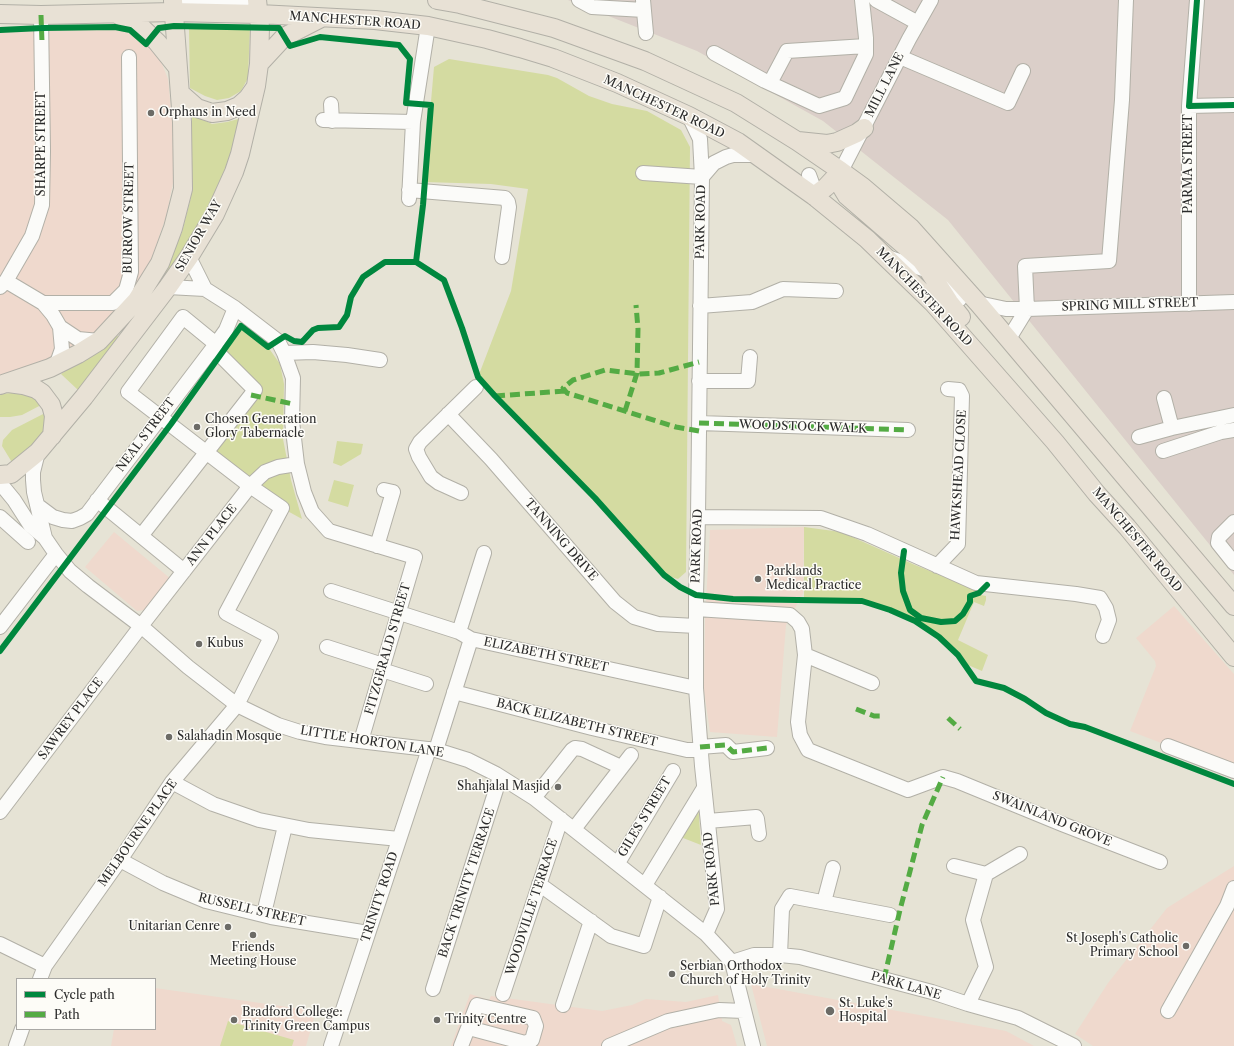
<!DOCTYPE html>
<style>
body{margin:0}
#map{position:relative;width:1234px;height:1046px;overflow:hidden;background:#e6e3d5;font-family:"Libre Caslon Text",serif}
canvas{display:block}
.legend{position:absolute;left:16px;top:978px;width:140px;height:52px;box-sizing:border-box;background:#fdfcf7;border:1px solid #a9a8a5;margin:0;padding:5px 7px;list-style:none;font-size:12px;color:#2b2b2b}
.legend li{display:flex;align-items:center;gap:8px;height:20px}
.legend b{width:20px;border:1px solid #a9a8a5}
</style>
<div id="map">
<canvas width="1234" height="1046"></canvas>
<ul class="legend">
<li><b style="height:5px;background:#00873e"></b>Cycle path</li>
<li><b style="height:5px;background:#54ab44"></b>Path</li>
</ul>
</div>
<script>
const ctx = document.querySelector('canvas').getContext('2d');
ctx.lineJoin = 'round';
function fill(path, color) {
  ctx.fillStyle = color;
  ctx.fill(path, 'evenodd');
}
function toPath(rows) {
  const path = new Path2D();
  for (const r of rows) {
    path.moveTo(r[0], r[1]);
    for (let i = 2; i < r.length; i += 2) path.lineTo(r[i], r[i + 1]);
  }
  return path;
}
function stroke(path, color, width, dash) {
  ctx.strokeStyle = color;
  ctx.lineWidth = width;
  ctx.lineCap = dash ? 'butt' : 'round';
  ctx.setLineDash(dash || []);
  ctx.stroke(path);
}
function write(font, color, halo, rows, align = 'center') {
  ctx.font = font + ' "Libre Caslon Text",serif';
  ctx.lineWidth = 3;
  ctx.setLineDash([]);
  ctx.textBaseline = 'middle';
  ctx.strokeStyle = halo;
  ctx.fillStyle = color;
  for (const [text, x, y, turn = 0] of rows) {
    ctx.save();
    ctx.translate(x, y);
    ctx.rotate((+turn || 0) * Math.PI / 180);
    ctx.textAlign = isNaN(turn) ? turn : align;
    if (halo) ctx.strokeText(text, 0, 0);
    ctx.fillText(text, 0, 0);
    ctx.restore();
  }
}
fill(toPath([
 [115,27,130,30,146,44,160,59,168,79,173,130,173,183,166,217,147,271,97,332,42,363,0,377,0,30],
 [804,527,803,593,786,625,777,737,710,732,704,691,705,620,710,530],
 [114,532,171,579,144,610,137,611,85,567],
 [1174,606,1234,674,1234,771,1130,731,1156,666,1155,661,1136,638],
 [1234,866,1234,1046,1093,1046,1075,1034,1108,983,1167,908],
 [751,984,1006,1031,1034,1046,767,1046],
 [155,988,316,1011,306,1046,111,1046,114,1029,155,1029],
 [470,994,489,1000,491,996,602,1011,632,1005,646,999,686,1002,718,995,722,1021,731,1025,737,1046,451,1046]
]), '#efd9cd');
fill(toPath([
 [568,0,1234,0,1234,575,948,220,823,121,697,51]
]), '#dbcfc9');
fill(toPath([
 [189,27,250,28,248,78,241,91,229,98,217,100,205,96,190,88],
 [449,59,548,75,557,78,589,96,612,104,647,111,681,130,690,147,686,572,678,579,664,575,478,377,511,291,528,189,491,184,424,182,434,67],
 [192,114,212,124,227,122,242,118,236,144,219,187,190,242,169,275,162,277,182,232,191,197],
 [241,326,268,347,280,364,284,384,283,439,291,480,302,519,282,508,207,452,255,390,219,355],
 [117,336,120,337,78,390,61,374],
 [12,393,28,394,43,404,22,415,10,417,0,417,0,394],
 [47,412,48,423,37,444,13,464,2,446,3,440,12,430],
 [337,441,363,444,361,454,341,466,333,463],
 [334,480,354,485,348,507,328,501],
 [804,527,841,532,915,565,975,589,981,595,986,596,986,600,984,606,974,602,958,640,988,655,982,671,968,665,960,653,941,636,918,620,903,613,868,601,804,598],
 [698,803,701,845,678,836],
 [228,1021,294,1040,292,1046,220,1046]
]), '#d4dba1');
const minor = toPath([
 [579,0,592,7,644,10],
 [643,0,646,33],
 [876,0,918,23],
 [1126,0,1122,100,1109,261,1025,266,1027,309,1234,302],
 [173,12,186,2,200,0,257,1],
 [714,53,765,81,819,106,845,98,866,54,866,38,862,0],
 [900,57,1008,103,1023,71],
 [770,83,787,51,866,46],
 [331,104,332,121],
 [1189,106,1234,105],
 [689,116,700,139,702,177,714,163,726,157,733,155,756,155],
 [323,120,413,122],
 [841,171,909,39,931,0],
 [643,173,702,177,698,517,696,595,696,688,702,766,717,909,706,934],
 [809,175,813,186,814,196],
 [409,190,505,198,508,202,509,207,502,257],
 [409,199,413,122,428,26],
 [887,257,929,271,940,278,952,289,960,299],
 [6,281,43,303,53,315,60,327],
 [0,287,6,281,32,236,42,205,43,151,41,15],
 [168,287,205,289,189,257],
 [205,289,235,308,278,341,284,353,293,378,292,421,297,464,304,492,312,512,329,531,415,557,361,741],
 [43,303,113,303,126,290,131,272,129,57],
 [978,303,1006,309,1027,309,1008,340],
 [1189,304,1189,106,1197,0],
 [700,306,752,302,783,289,836,291],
 [284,353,313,352,347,355,380,360],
 [56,366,62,349,60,327,78,339,99,341],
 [699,381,748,381,750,357],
 [1164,398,1172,428],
 [448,414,491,459,615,602,634,617,658,624,696,626],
 [699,423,908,430],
 [1139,437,1172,428,1234,415],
 [1163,451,1221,432,1234,430],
 [38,452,33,472,33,480,34,492,45,538],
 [0,483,14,500,30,525,45,538,56,554,70,571,88,586,141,626,188,667,237,705,278,725,300,732,325,737,436,750,468,760,496,774,534,798,706,934,732,962,753,1046],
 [461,493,439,483,431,477,419,457,416,449,420,442,476,387],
 [97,500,184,571],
 [37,505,53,517,63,520,72,521,80,518,87,514,216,344,226,330,235,308],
 [0,517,28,542],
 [698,517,821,518,867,534,976,583,1076,594,1100,598,1106,608,1109,620,1103,636],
 [1234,522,1219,537,1218,543,1234,563],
 [141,536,255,390,213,348],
 [377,546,393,492,384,490],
 [937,566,958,544,962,396,959,390,948,389],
 [331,591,459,632,471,639,696,688],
 [696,609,790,615,798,622,802,629,805,655,798,722,800,735,808,750,908,790,943,777,957,781,1062,824,1160,862],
 [0,627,56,554],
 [459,632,484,553],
 [327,647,383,665],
 [805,655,872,683],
 [382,670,426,684],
 [454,692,592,728,687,750,700,750],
 [1168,746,1234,771],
 [700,747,726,745,733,752,767,748],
 [436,750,471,639],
 [172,782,213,804,259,820,309,830,399,839],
 [534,798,572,750,575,748,582,749,621,767],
 [0,812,141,626,250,486,265,472,278,467,297,464],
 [708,821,756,817,757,819,759,834],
 [574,829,631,755],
 [120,860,163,883,206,901,271,917,368,933],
 [618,863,673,771],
 [954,866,986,874],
 [539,884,611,936,644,946,660,897],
 [645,885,704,788],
 [824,902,833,868],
 [266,905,285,826],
 [0,944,45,966],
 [780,955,782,909,790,896,890,915],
 [732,962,754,955,780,955,800,957,932,992,968,1004,1018,1018,1074,1046],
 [40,979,45,966,120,860,172,782,237,705,271,637,226,613,282,508,250,486,128,392,183,317,216,344],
 [433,989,500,777],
 [503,994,561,819],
 [968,1004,986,967,973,920,986,874,1020,854],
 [563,1005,591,921],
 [1168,1011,1227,906,1234,888],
 [16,1046,22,1029],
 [331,1046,429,749],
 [461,1046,477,1005,533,1018,536,1026,532,1040,525,1043,469,1028],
 [609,1046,668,1021,719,1010,744,1011]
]);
const major = toPath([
 [437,0,460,4,554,28,645,61,736,103,797,141,841,171,863,187,910,227,978,303,1234,606],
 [0,14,41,15,173,12,259,14,375,20,428,26,487,39,520,48,553,58,617,83,689,116,738,142,814,196,867,239,933,303,1055,442,1097,494,1127,527,1234,657],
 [117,14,141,27,157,42,178,68],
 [259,64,284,37,321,18],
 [180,93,197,108,212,113,227,111,239,106,248,98,255,88],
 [798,141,827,144,837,142,857,133,864,128],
 [841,171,840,178,841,186,847,196,921,260,929,271,949,302,961,317],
 [814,196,826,187,841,171],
 [8,383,23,385,36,389,42,393,51,405,54,416,52,436],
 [0,385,50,368,78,354,99,341,137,300,160,263,173,228,183,189,182,122,173,1],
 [0,475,11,474,38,452,84,397,168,287,189,257,215,214,234,172,240,154,256,86,259,64,260,27,257,0]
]);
stroke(minor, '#b2b0a7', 16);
stroke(major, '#b2b0a7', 20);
stroke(minor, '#fbfbf9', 14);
stroke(major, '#e8e1d5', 18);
stroke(toPath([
 [41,15,42,42],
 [251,395,293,404],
 [495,396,565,391],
 [625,411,637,373,638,329,636,305],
 [699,423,908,430],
 [699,431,676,427,567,393,563,388,573,380,605,370,639,374,659,373,699,362],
 [856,709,874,716,882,716],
 [948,718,960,729],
 [700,747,726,745,733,752,767,748],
 [884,979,900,910,922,825,943,777]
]), '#54ab44', 5, [10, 5]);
stroke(toPath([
 [1197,0,1189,106,1234,105],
 [0,30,42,28,115,27,130,30,146,44,159,28,174,26,279,28,290,46,320,37,399,45,410,59,406,103,431,105,423,205,416,262],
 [904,551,901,573,903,591,910,610,921,618,941,622,955,621,963,614,970,602,970,596,979,593,987,585],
 [0,651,171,424,241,326,268,347,285,336,294,341,302,342,313,330,318,328,339,327,347,315,351,297,363,277,385,262,416,262,444,280,462,328,478,377,495,396,595,498,664,575,680,587,696,595,733,599,862,601,890,610,915,621,939,637,958,655,976,681,1004,688,1025,699,1046,713,1070,724,1085,727,1234,784]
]), '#00873e', 6);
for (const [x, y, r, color] of [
 [151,113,4,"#6c6b66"],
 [197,427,4,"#6c6b66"],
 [758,579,4,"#6c6b66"],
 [199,644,4,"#6c6b66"],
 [169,737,4,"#6c6b66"],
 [558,787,4,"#6c6b66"],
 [228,927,4,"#6c6b66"],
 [253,935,4,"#6c6b66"],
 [1186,946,4,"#6c6b66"],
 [672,974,4,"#6c6b66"],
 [830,1011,5,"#6c6b66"],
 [234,1020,4,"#6c6b66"],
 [437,1020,4,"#6c6b66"]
]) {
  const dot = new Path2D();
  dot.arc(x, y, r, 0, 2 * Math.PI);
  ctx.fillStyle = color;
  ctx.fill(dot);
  stroke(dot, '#fdfcf7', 1.5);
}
write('12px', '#2b2b2b', '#fdfcf7', [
 ["MANCHESTER ROAD",355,21,4],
 ["MILL LANE",885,85,-63],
 ["MANCHESTER ROAD",664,107,25],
 ["SHARPE STREET",42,144,-90],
 ["PARMA STREET",1189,164,-90],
 ["BURROW STREET",129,218,-89],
 ["PARK ROAD",701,222,-89],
 ["SENIOR WAY",199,236,-60],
 ["MANCHESTER ROAD",924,297,46],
 ["SPRING MILL STREET",1130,305,-2],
 ["WOODSTOCK WALK",803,427,2],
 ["NEAL STREET",146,435,-53],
 ["HAWKSHEAD CLOSE",959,475,-87],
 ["ANN PLACE",212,535,-52],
 ["TANNING DRIVE",561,540,49],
 ["MANCHESTER ROAD",1137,540,50],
 ["PARK ROAD",697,546,-88],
 ["FITZGERALD STREET",388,649,-74],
 ["ELIZABETH STREET",546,655,12],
 ["SAWREY PLACE",71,719,-53],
 ["BACK ELIZABETH STREET",577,723,14],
 ["LITTLE HORTON LANE",372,742,9],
 ["GILES STREET",645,817,-59],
 ["SWAINLAND GROVE",1052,819,22],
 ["MELBOURNE PLACE",138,833,-55],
 ["PARK ROAD",712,869,-96],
 ["BACK TRINITY TERRACE",467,883,-72],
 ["TRINITY ROAD",380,897,-72],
 ["WOODVILLE TERRACE",532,907,-72],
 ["RUSSELL STREET",252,910,13],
 ["PARK LANE",906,986,16]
]);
write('12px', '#2b2b2b', '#fdfcf7', [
 ["Orphans in Need",159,113],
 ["Chosen Generation",205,420],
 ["Glory Tabernacle",205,434],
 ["Parklands",766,572],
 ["Medical Practice",766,586],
 ["Kubus",207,644],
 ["Salahadin Mosque",177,737],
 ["Shahjalal Masjid",550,787,"right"],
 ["Unitarian Cenre",220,927,"right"],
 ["St Joseph's Catholic",1178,939,"right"],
 ["Primary School",1178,953,"right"],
 ["Friends",253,948,"center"],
 ["Meeting House",253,962,"center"],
 ["Serbian Orthodox",680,967],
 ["Church of Holy Trinity",680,981],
 ["St. Luke's",839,1004],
 ["Hospital",839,1018],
 ["Bradford College:",242,1013],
 ["Trinity Green Campus",242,1027],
 ["Trinity Centre",445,1020]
], 'left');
</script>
